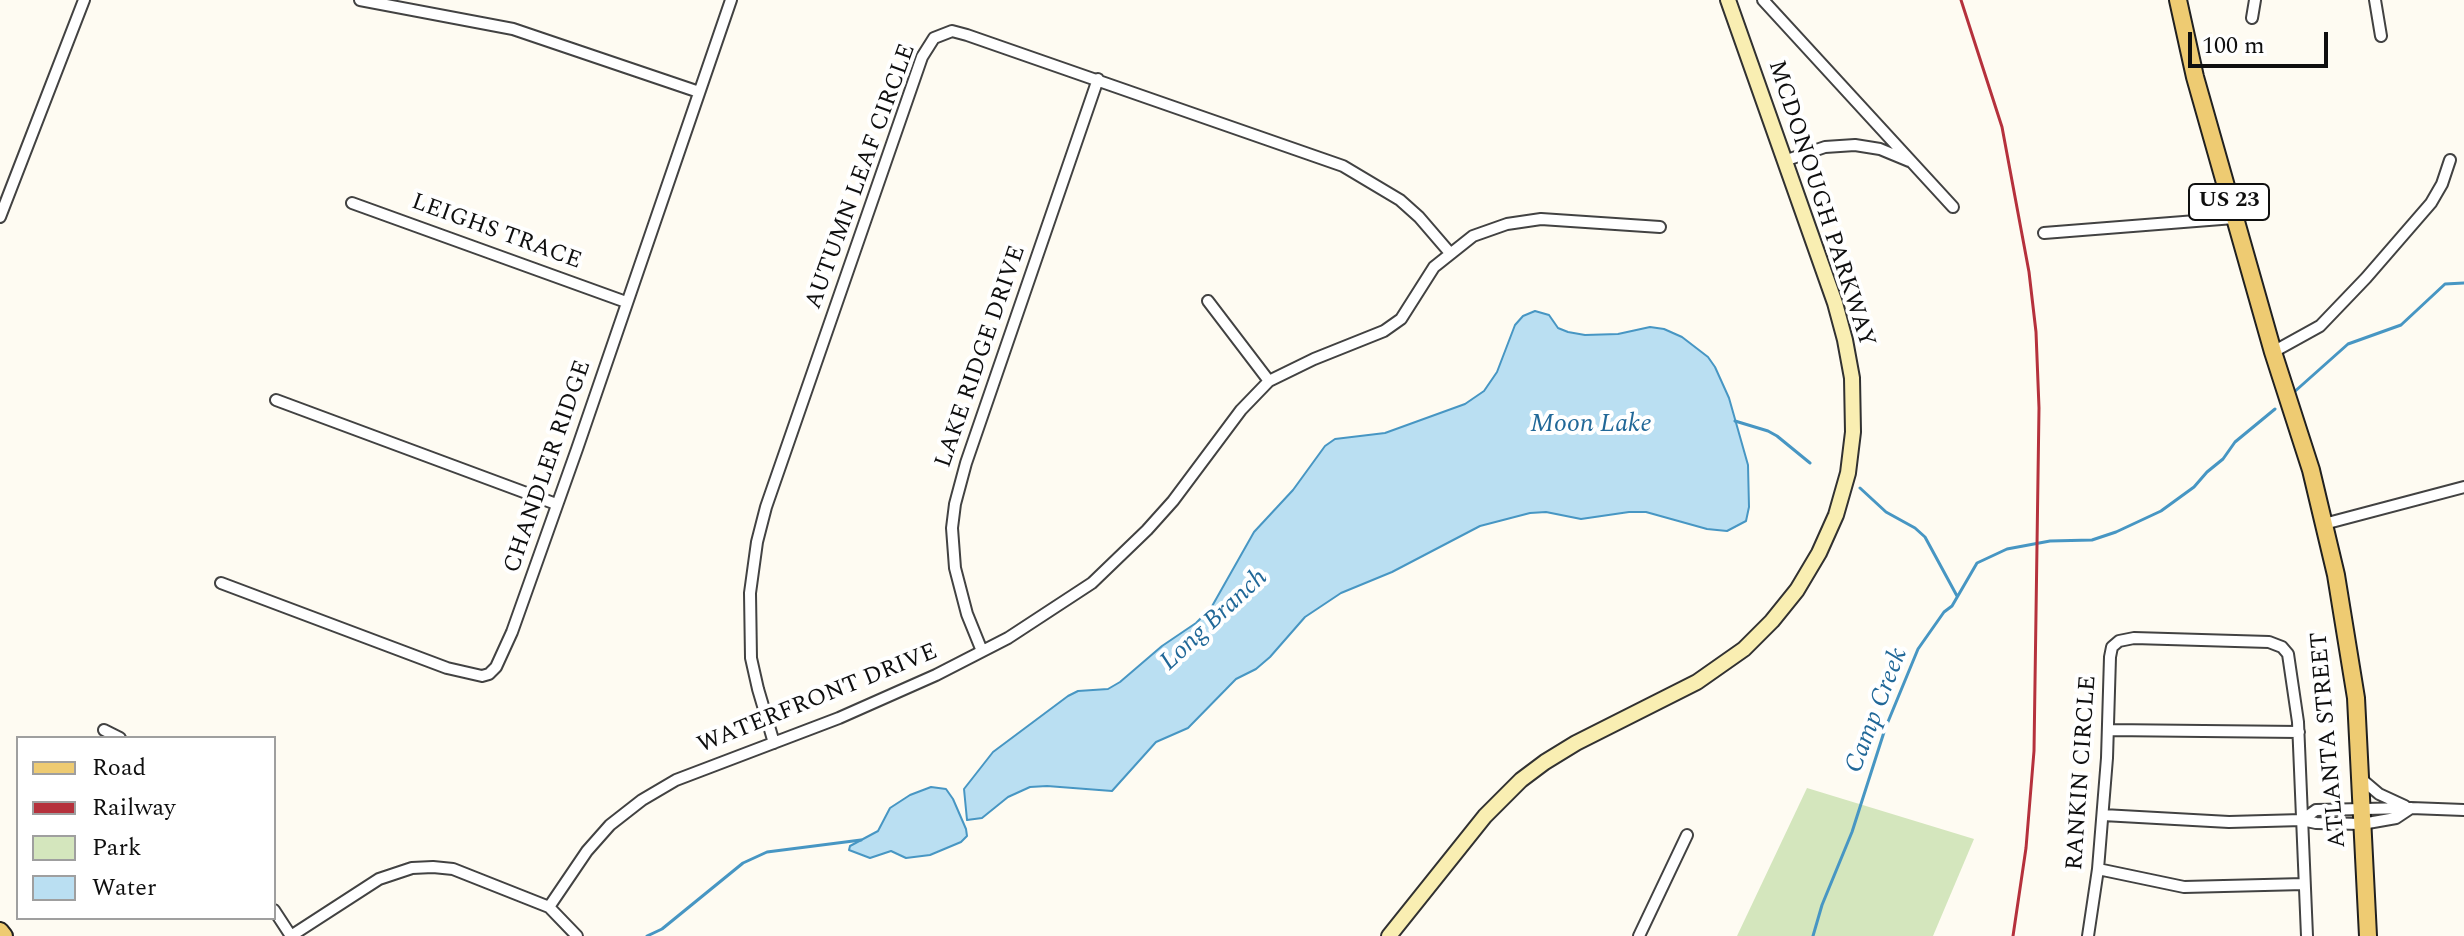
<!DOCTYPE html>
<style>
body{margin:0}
#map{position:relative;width:2464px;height:936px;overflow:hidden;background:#fefbf2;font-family:Spectral,serif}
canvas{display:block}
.legend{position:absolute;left:16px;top:736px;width:260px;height:184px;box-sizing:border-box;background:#fff;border:2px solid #9f9f9f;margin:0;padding:10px 14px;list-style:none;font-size:24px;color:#0f0f0f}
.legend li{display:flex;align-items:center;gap:16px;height:40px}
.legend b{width:40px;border:2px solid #9f9f9f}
.scale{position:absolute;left:2188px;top:32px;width:140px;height:36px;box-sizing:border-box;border:4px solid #0f0f0f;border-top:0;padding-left:10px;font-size:24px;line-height:28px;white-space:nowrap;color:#0f0f0f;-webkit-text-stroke:6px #fff;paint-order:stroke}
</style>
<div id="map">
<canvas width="2464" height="936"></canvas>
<ul class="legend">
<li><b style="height:10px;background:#eecb72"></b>Road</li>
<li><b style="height:10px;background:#b5313c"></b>Railway</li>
<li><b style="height:22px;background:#d4e6bd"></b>Park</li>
<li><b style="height:22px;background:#badff2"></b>Water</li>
</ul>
<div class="scale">100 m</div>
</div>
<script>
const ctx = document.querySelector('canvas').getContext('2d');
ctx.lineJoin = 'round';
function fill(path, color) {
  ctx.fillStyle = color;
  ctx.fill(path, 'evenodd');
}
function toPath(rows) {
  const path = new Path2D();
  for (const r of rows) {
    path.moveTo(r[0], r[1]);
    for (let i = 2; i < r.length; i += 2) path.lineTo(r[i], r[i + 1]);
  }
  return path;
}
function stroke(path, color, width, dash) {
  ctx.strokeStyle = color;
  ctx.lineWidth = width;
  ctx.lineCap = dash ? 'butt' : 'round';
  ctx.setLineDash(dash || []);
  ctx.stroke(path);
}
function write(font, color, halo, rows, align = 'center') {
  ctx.font = font + ' Spectral,serif';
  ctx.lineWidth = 8;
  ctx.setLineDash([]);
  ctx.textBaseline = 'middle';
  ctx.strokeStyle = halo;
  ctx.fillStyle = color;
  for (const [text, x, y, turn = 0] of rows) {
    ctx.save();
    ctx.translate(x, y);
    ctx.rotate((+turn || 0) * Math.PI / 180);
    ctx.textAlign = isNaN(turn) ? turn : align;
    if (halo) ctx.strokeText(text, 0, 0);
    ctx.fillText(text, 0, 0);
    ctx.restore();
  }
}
fill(toPath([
 [1807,788,1974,839,1933,936,1737,936]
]), '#d4e6bd');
const water = toPath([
 [1535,311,1549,315,1558,328,1568,332,1585,335,1618,334,1650,327,1664,329,1682,337,1708,357,1715,367,1729,398,1748,465,1749,507,1746,521,1727,531,1707,529,1646,512,1629,512,1581,519,1546,512,1530,513,1480,526,1392,572,1341,593,1305,617,1270,657,1256,669,1236,679,1188,728,1156,742,1112,791,1047,786,1030,787,1008,797,982,818,967,820,964,789,993,752,1068,696,1078,691,1108,689,1120,682,1162,646,1196,623,1211,608,1254,532,1293,490,1325,446,1335,439,1385,433,1465,404,1484,391,1497,372,1515,325,1523,316,1535,311],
 [931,787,946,789,953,799,966,829,967,836,961,842,930,855,906,858,891,851,870,858,849,850,850,846,878,831,890,808,910,795,931,787]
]);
fill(water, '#badff2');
stroke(water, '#4796c3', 2);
stroke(toPath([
 [2293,393,2348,344,2401,325,2445,284,2464,283],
 [1735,421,1768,431,1777,436,1810,463],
 [1860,488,1886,512,1915,528,1925,537,1957,596],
 [647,936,662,929,743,863,767,852,861,840],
 [1813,936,1822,905,1852,832,1885,729,1918,649,1944,612,1952,606,1977,563,2007,549,2050,541,2092,540,2116,532,2161,511,2194,487,2207,472,2223,459,2235,442,2275,409]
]), '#4796c3', 3);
const street = toPath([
 [360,0,513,29,699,92],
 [1763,0,1953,207],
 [2375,0,2381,36],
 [2252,18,2255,0],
 [1784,161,1825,147,1855,145,1880,149,1909,161],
 [352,203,626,302],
 [0,217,84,0],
 [2044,233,2234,218],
 [1208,301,1269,381],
 [2273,352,2320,326,2366,278,2431,203,2442,184,2450,160],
 [276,400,556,504],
 [2324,524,2464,487],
 [221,583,447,668,482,676,489,674,496,667,512,632,577,449,731,0],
 [982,651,967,614,955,568,952,528,955,504,966,463,1098,79],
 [104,730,120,738],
 [2108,730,2299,732],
 [774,743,758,689,751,658,750,593,757,542,766,507,922,57,934,38,952,31,967,35,1343,166,1400,200,1419,217,1450,253],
 [2359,777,2379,794,2405,806],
 [2103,815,2229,822,2302,820,2316,823,2362,824,2396,818,2411,808],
 [2302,820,2316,810,2411,808,2464,810],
 [2098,869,2184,887,2304,884],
 [549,907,587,851,610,825,642,800,676,780,839,718,936,675,1008,638,1092,583,1147,530,1173,501,1241,410,1269,381,1314,359,1384,331,1401,319,1434,267,1473,236,1507,224,1541,219,1660,227],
 [274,910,291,936],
 [291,936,379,879,412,868,433,867,453,869,549,907,577,936],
 [1639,936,1687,835],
 [2088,936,2098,869,2107,758,2110,657,2112,647,2119,641,2134,638,2269,642,2282,647,2288,654,2298,722,2307,936]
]);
const secondary = toPath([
 [1389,936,1485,816,1521,780,1545,762,1576,743,1697,682,1744,649,1772,621,1797,590,1819,553,1836,515,1848,473,1853,432,1852,378,1845,340,1835,303,1728,0]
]);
const primary = toPath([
 [2178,0,2195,77,2273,352,2311,470,2336,575,2356,698,2368,936],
 [0,931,4,936]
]);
stroke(street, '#424242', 14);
stroke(secondary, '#313131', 18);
stroke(primary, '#202020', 20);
stroke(street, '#fff', 10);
stroke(secondary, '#f9eeb2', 14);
stroke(primary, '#eecb72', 16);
stroke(toPath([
 [1961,0,2002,127,2029,272,2036,332,2039,408,2034,751,2026,848,2013,936]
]), '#b5313c', 3);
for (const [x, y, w] of [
 [2229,202,80]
]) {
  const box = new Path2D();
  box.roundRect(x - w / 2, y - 18, w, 36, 6);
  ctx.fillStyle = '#fff';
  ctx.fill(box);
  stroke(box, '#0f0f0f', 2);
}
write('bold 22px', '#0f0f0f', null, [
 ["US 23",2229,202]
]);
write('24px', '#0f0f0f', '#fff', [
 ["AUTUMN LEAF CIRCLE",862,177,-70],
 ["MCDONOUGH PARKWAY",1820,204,72],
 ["LEIGHS TRACE",496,233,20],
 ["LAKE RIDGE DRIVE",982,357,-71],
 ["CHANDLER RIDGE",549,467,-71],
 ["WATERFRONT DRIVE",818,700,-22],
 ["ATLANTA STREET",2330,740,-95],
 ["RANKIN CIRCLE",2083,773,-86]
]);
write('italic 26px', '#216898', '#fff', [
 ["Moon Lake",1591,426],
 ["Long Branch",1215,621,-43],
 ["Camp Creek",1878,711,-69]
]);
</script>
